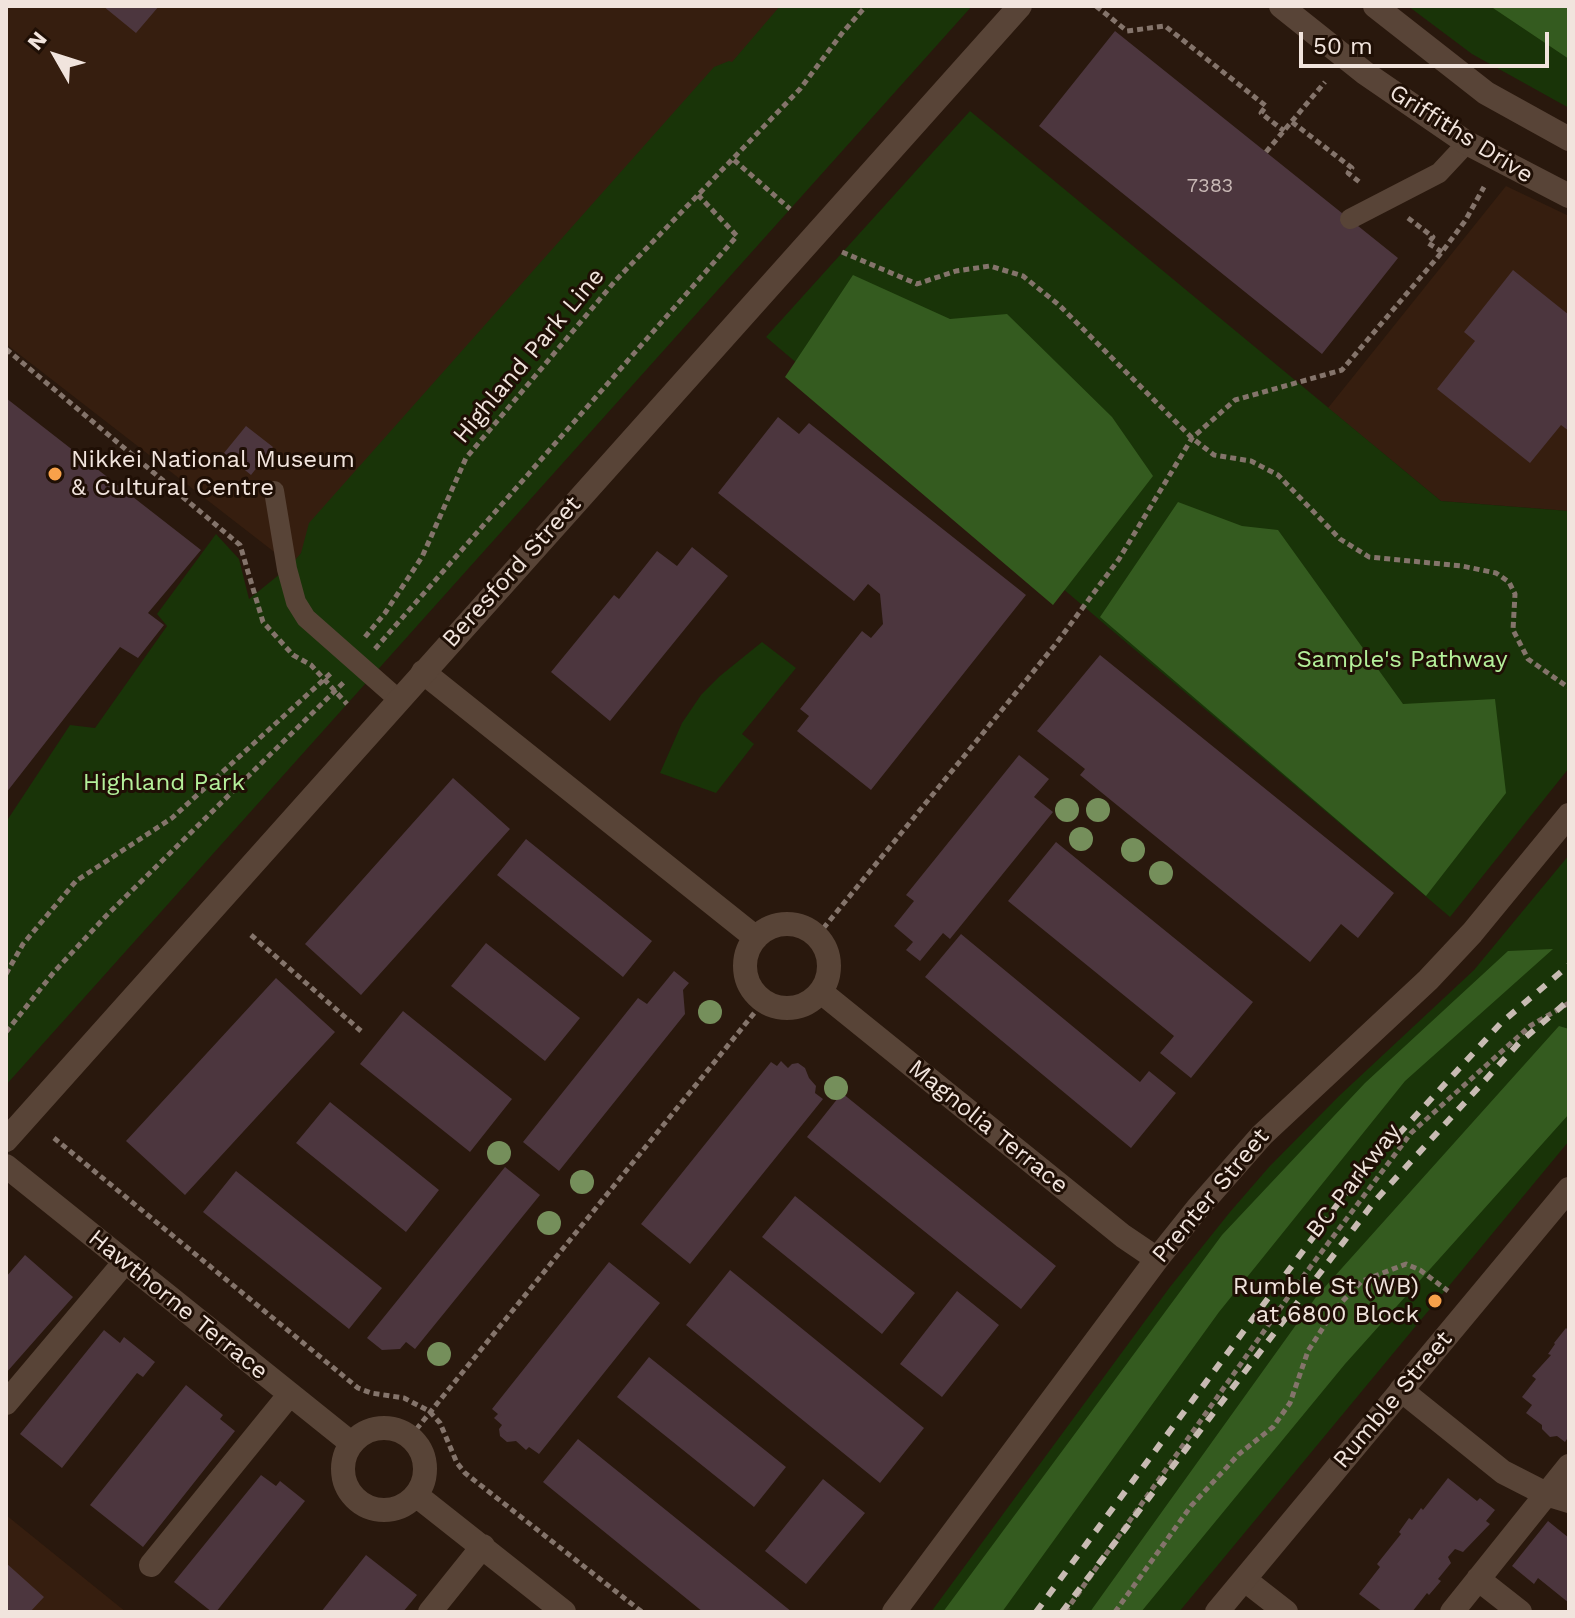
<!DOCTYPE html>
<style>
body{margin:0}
#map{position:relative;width:1575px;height:1618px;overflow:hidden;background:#29180d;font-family:"Work Sans",sans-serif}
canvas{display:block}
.frame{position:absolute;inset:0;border:8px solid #f1e4dd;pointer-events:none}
.north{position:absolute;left:16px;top:16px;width:80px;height:80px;-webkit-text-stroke:6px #1f0f05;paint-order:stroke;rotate:309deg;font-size:22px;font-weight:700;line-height:32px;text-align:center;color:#f1e4dd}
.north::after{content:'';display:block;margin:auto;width:28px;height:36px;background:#f1e4dd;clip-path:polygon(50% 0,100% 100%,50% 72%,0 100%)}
.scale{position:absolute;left:1299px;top:32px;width:250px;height:36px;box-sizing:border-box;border:4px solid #f1e4dd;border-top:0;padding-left:10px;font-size:24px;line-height:28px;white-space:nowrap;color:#f1e4dd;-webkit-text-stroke:6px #1f0f05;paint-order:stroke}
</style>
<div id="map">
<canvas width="1575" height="1618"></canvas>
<div class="frame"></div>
<div class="north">N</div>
<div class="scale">50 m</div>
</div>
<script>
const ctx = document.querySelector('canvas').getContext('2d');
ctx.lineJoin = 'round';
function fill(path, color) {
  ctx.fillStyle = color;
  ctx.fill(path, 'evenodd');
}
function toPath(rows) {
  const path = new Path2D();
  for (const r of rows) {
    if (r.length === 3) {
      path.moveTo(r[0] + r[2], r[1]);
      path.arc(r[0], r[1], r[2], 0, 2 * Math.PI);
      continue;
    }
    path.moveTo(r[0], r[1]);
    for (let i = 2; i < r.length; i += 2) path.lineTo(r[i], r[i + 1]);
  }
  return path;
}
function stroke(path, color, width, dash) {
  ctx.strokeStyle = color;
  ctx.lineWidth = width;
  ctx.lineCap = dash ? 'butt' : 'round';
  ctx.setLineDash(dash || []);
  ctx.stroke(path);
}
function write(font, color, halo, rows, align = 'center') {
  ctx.font = font + ' "Work Sans",sans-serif';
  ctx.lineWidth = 6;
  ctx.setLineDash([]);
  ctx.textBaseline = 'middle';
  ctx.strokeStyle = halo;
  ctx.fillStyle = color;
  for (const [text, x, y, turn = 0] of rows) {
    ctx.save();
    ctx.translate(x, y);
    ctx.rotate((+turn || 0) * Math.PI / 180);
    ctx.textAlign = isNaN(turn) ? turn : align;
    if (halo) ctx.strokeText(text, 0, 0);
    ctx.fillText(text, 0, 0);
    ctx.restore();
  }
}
fill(toPath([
 [6,6,782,6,291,565,6,344],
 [1506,186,1569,216,1569,511,1441,501,1328,408],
 [6,1515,126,1612,6,1612]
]), '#361e0f');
fill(toPath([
 [780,6,972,6,6,1085,6,822,70,725,95,728,167,626,157,614,216,534,239,559,249,599,291,565,301,553,309,523,714,67,729,61,732,62],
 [1408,6,1569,6,1569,108,1472,54],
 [970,111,1441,501,1569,511,1569,768,1450,917,766,337],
 [762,642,796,668,742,734,754,744,716,793,660,773,682,723,701,695,720,676],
 [1569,855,1569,1141,1179,1612,931,1612,1170,1287,1230,1212,1269,1167,1339,1096,1474,970]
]), '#193408');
fill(toPath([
 [1490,6,1569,6,1569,59],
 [853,275,950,319,1007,314,1112,417,1153,476,1053,605,785,377],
 [1178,502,1242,526,1278,530,1403,704,1495,699,1506,793,1426,896,1100,617],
 [1553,949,1405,1081,1219,1312,1002,1612,943,1612,1222,1235,1365,1083,1508,951],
 [1559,1026,1569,1029,1569,1114,1345,1364,1141,1612,1090,1612,1316,1297]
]), '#345b1f');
fill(toPath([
 [103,6,159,6,136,33],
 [1115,31,1398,258,1322,354,1039,126],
 [1513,270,1569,315,1569,431,1561,425,1530,463,1437,389,1475,341,1464,332],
 [6,398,201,550,148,613,164,625,138,658,120,647,6,793],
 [778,417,799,434,809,423,1026,595,871,790,797,731,809,716,800,709,862,631,871,638,883,624,880,594,868,584,854,601,718,493],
 [246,426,273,447,251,475,224,453],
 [692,547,728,576,610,721,551,672,614,595,619,599,657,551,677,566],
 [1100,655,1394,893,1358,938,1341,924,1310,962,1080,775,1085,769,1037,731],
 [1019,755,1049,779,1034,797,1053,812,950,939,943,933,920,961,906,950,913,942,894,926,914,901,906,895],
 [453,778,510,829,361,995,305,944],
 [526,839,652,941,623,977,497,875],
 [1056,842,1253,1002,1191,1078,1160,1053,1174,1036,1008,901],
 [961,934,1140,1082,1149,1071,1176,1093,1131,1148,925,977],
 [486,943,580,1018,545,1061,451,986],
 [674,971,689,983,683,990,685,1014,559,1171,523,1142,638,998,647,1004],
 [276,978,335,1032,185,1195,126,1141],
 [403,1011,512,1099,470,1152,360,1064],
 [781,1061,788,1068,792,1064,798,1063,805,1068,809,1078,816,1086,815,1093,823,1099,690,1264,641,1224,771,1062,777,1066],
 [842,1093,1056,1266,1021,1309,807,1137],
 [330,1102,439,1190,406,1232,296,1143],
 [505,1167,540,1195,415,1349,406,1342,400,1349,382,1350,367,1338],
 [236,1171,382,1288,349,1329,203,1212],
 [795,1196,915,1293,882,1334,762,1237],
 [25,1255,73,1297,6,1373,6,1277],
 [609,1262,660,1303,539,1454,529,1447,526,1450,516,1441,507,1442,500,1436,499,1429,502,1425,494,1418,498,1414,492,1409],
 [730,1270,924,1428,880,1483,686,1325],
 [957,1291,999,1325,942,1397,900,1364],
 [1566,1328,1569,1331,1569,1436,1565,1442,1557,1436,1550,1437,1542,1429,1542,1425,1526,1413,1532,1405,1522,1397,1536,1379,1532,1376,1551,1355,1548,1354,1555,1344,1554,1343],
 [104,1330,120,1343,124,1337,155,1362,143,1377,137,1373,62,1468,20,1434],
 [649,1357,786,1467,754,1507,617,1397],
 [186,1385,223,1415,220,1419,235,1431,143,1547,90,1505],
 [578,1439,792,1612,703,1612,543,1482],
 [261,1475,276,1486,280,1481,305,1501,216,1612,212,1612,174,1582],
 [1448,1478,1477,1501,1480,1498,1495,1510,1486,1521,1490,1524,1463,1552,1455,1549,1448,1557,1451,1563,1438,1579,1441,1581,1429,1595,1427,1593,1412,1612,1383,1612,1359,1594,1380,1567,1377,1564,1401,1534,1399,1532,1409,1518,1412,1520,1421,1508,1423,1510],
 [823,1479,865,1513,806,1584,765,1551],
 [1548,1521,1569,1538,1569,1603,1538,1578,1534,1584,1512,1566],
 [366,1555,417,1595,403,1612,321,1612],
 [6,1563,44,1597,30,1612,6,1612]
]), '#4c363e');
stroke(toPath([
 [1096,6,1127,31,1165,26,1266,106,1261,113,1284,131],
 [1292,122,1352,168,1348,173,1362,184],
 [1266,152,1325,82],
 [734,160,790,209],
 [1408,218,1433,237,1428,243,1442,252],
 [842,252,917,284,956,271,990,266,1023,276,1059,305,1192,438,1214,455,1251,461,1278,475,1340,539,1369,557,1462,566,1496,573,1509,582,1515,594,1513,630,1528,659,1569,688],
 [6,349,240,545,263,622,293,655,311,665,347,704],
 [365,637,385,613,422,557,466,458,616,280,800,89,843,32,866,6],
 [375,649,737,236,698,195],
 [251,935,361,1031],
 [817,936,1055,645,1119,559,1192,438,1235,400,1342,370,1442,252,1465,221,1484,187],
 [6,974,23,944,76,881,172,818,331,673],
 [6,1032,54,972,106,916,344,682],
 [54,1138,358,1388,371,1393,404,1398,429,1411,440,1423,457,1463,465,1473,642,1612],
 [410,1437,764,1001],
 [1065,1612,1296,1286,1411,1133,1530,1026,1569,1003],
 [1115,1612,1191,1506,1239,1454,1273,1427,1290,1403,1308,1351,1335,1309,1362,1281,1406,1264,1420,1270,1448,1291]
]), '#84746b', 5, [6, 4]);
stroke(toPath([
 [1350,219,1439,173,1467,143],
 [274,491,287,569,296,602,306,618,399,700]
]), '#584437', 20);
stroke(toPath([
 [423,672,756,938],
 [787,966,42],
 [821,992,1123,1236,1157,1259],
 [6,1166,351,1443],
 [1401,1390,1503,1472,1546,1494,1569,1501],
 [6,1403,124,1263],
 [384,1469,41],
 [416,1495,564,1612],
 [151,1565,290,1394],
 [1478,1579,1520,1612],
 [1245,1580,1286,1612],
 [430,1612,483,1546],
 [894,1612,1157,1259,1197,1209,1262,1135,1428,980,1472,933,1569,815],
 [1452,1612,1569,1466]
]), '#584437', 24);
stroke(toPath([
 [1281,6,1365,73,1467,143,1569,196],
 [1375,6,1486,93,1569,139],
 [6,1140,1020,6],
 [1217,1612,1569,1189]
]), '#584437', 24);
stroke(toPath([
 [1036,1612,1351,1186,1501,1023,1569,965],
 [1062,1612,1374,1202,1519,1043,1569,1000]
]), '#c8bbb3', 6, [10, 10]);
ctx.fillStyle = '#758f5b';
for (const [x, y] of [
 [1067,810],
 [1098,810],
 [1081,839],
 [1133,850],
 [1161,873],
 [710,1012],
 [836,1088],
 [499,1153],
 [582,1182],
 [549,1223],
 [439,1354]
]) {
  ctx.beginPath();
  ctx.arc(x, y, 12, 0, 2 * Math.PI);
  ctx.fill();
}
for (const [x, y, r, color] of [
 [55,474,8,"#f8a14a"],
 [1435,1301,8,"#f8a14a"]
]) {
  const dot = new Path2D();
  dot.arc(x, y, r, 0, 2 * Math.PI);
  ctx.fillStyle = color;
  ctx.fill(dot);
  stroke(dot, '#1f0f05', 3);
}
write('20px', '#c8b8b5', null, [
 ["7383",1210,186]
]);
write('24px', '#f1e4dd', '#1f0f05', [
 ["Griffiths Drive",1461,134,32],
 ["Highland Park Line",529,356,-50],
 ["Beresford Street",512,572,-48],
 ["Magnolia Terrace",988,1127,39],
 ["BC Parkway",1354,1181,-52],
 ["Prenter Street",1211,1196,-50],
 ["Hawthorne Terrace",178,1305,39],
 ["Rumble Street",1393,1400,-50]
]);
write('24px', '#f1e4dd', '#1f0f05', [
 ["Nikkei National Museum",71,460],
 ["& Cultural Centre",71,488],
 ["Rumble St (WB)",1419,1287,"right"],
 ["at 6800 Block",1419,1315,"right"]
], 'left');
write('24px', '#b4f09a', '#1f0f05', [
 ["Sample's Pathway",1402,660],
 ["Highland Park",164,783]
]);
</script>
